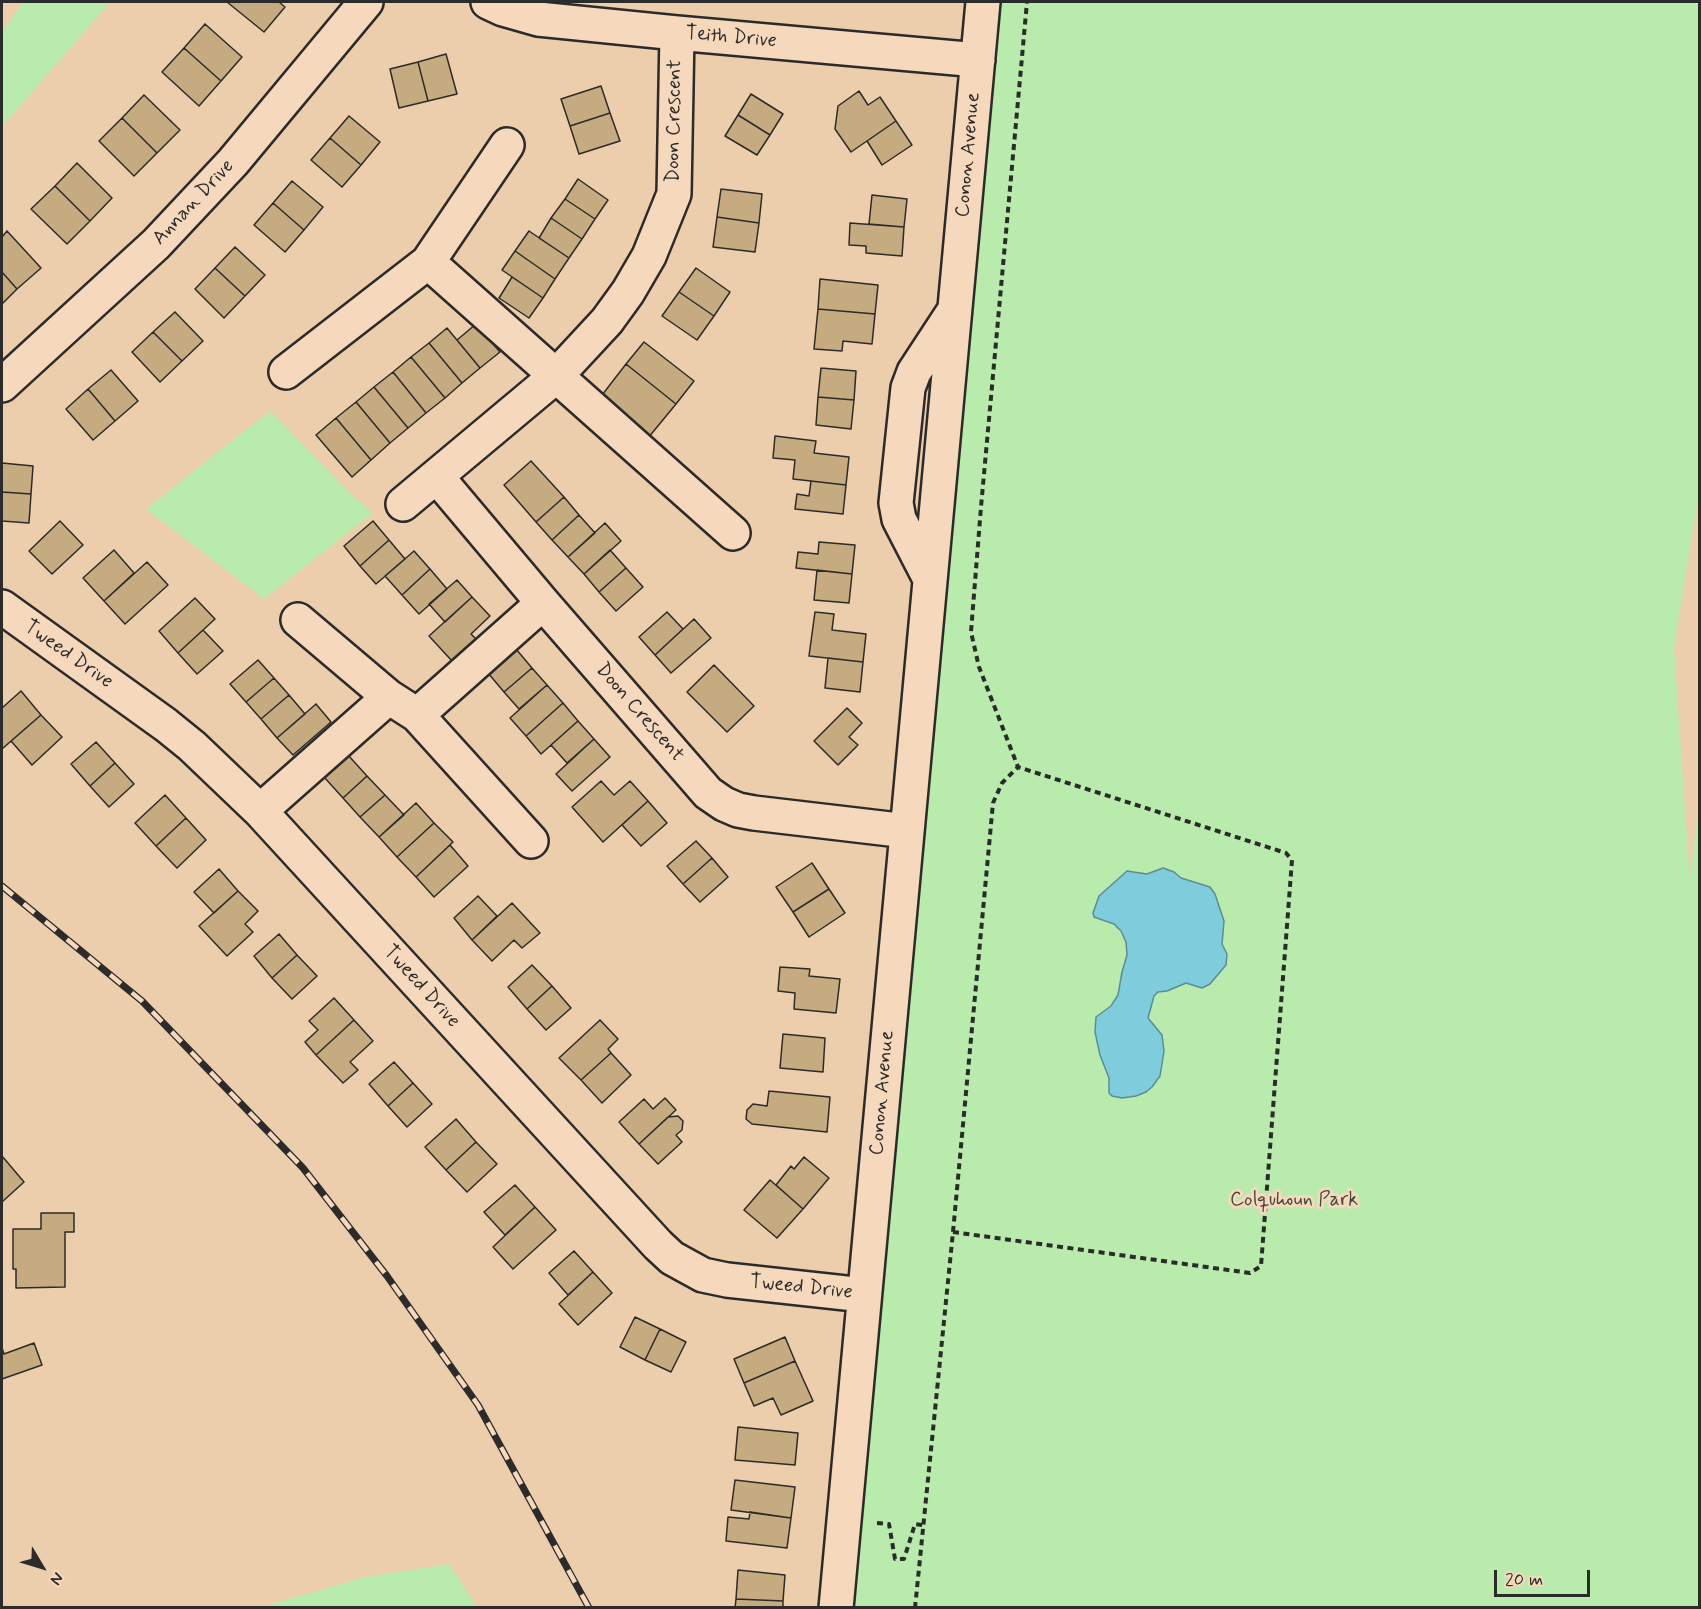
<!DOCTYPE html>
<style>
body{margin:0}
#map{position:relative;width:1701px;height:1609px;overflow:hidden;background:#ecceac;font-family:Mynerve,sans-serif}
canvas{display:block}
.frame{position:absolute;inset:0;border:3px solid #2b2b2b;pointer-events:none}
.north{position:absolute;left:12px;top:1537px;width:60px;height:60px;-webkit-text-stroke:4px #f6d8bc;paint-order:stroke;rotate:128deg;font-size:16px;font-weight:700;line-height:24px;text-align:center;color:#2b2b2b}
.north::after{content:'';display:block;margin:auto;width:21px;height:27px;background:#2b2b2b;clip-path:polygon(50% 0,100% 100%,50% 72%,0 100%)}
.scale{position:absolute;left:1494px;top:1570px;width:96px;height:27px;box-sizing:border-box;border:3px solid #2b2b2b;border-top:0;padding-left:8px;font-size:18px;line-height:21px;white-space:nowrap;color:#2b2b2b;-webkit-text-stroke:4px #f6d8bc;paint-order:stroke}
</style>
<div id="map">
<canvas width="1701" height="1609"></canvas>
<div class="frame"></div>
<div class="north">N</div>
<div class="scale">20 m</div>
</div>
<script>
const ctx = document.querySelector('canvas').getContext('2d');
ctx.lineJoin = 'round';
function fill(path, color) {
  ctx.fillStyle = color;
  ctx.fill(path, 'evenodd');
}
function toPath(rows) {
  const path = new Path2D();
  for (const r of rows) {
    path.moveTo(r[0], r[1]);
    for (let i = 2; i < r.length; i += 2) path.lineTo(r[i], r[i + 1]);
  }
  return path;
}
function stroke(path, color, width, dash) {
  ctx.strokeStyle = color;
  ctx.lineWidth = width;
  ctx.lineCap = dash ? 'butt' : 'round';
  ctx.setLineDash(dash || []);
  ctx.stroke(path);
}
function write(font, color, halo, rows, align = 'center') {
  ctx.font = font + ' Mynerve,sans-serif';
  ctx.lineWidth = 6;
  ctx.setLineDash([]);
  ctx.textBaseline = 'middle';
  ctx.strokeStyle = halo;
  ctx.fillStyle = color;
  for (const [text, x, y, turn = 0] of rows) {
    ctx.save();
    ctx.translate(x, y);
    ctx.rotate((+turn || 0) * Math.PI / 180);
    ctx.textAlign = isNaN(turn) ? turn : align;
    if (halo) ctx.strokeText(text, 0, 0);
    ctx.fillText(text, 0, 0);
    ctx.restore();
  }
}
fill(toPath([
 [23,2,110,2,2,127,2,33],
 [996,2,1699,2,1700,497,1697,503,1674,649,1690,880,1700,791,1699,1607,849,1608],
 [270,411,352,495,373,513,264,599,146,509],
 [449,1564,477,1607,262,1607,365,1577]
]), '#b8ebac');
const water = toPath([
 [1163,868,1174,872,1181,878,1210,887,1215,894,1224,921,1222,944,1227,954,1226,965,1210,984,1202,988,1186,983,1167,991,1158,992,1154,996,1148,1018,1162,1035,1164,1051,1160,1076,1152,1087,1146,1092,1136,1096,1122,1098,1112,1096,1109,1093,1109,1078,1100,1055,1095,1032,1096,1017,1111,1006,1118,995,1122,972,1127,955,1126,942,1121,931,1114,924,1094,917,1093,913,1099,896,1127,871,1147,874,1163,868]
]);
fill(water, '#7fcddc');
stroke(water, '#5d8c95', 1.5);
const building = toPath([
 [227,2,279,2,285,7,264,32,227,2],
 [205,24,242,57,221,81,184,48,205,24],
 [184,48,221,81,199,106,162,72,184,48],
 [446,54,457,94,428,101,418,62,446,54],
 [418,62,428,101,399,108,390,69,418,62],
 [601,86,610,113,570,126,561,99,601,86],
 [859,91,868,105,880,97,896,121,851,152,835,129,838,106,859,91],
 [751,94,783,114,770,135,738,115,751,94],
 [144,95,180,130,157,153,122,118,144,95],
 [610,113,620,141,579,154,570,126,610,113],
 [738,115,770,135,757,155,725,136,738,115],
 [349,116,380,142,361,165,330,138,349,116],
 [122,118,157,153,134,176,99,141,122,118],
 [896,121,912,145,882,165,867,141,896,121],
 [330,138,361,165,342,187,311,160,330,138],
 [77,163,112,198,90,221,55,186,77,163],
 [578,179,608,200,595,219,565,199,578,179],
 [292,181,323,207,304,230,273,203,292,181],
 [55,186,90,221,67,244,31,209,55,186],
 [721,189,762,194,759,223,717,217,721,189],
 [872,195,907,199,904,227,869,224,872,195],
 [565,199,595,219,582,239,551,218,565,199],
 [273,203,304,230,285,252,254,225,273,203],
 [717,217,759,223,755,252,713,247,717,217],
 [551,218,582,239,569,258,539,238,551,218],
 [850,223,904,227,902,256,866,253,866,246,849,245,850,223],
 [7,231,41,268,17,289,2,272,2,237,7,231],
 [529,231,569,258,555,279,515,251,529,231],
 [235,247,265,275,245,296,215,268,235,247],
 [515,251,555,279,543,298,502,270,515,251],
 [215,268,245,296,224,318,195,289,215,268],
 [696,268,730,292,714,316,679,292,696,268],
 [2,272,17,289,2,304,2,272],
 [512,277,543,298,529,318,499,298,512,277],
 [820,279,878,285,875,314,818,309,820,279],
 [679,292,714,316,697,340,662,316,679,292],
 [818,309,875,314,872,344,843,341,842,351,814,349,818,309],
 [175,312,203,341,182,361,153,332,175,312],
 [476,324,500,352,480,368,457,340,476,324],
 [447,328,480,368,462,383,429,343,447,328],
 [153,332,182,361,160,382,132,352,153,332],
 [644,342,694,381,676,404,626,364,644,342],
 [429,343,462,383,445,398,411,357,429,343],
 [411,357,445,398,426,413,393,372,411,357],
 [626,364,676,404,648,438,599,399,626,364],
 [821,368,856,371,854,400,818,397,821,368],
 [111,370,138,401,115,421,88,389,111,370],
 [393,372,426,413,408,428,374,387,393,372],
 [374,387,408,428,390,443,356,402,374,387],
 [88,389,115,421,93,440,66,409,88,389],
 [818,397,854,400,851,429,816,425,818,397],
 [356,402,390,443,371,460,336,418,356,402],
 [336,418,371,460,352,477,316,435,336,418],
 [775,436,816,441,814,453,849,457,846,485,793,479,795,460,773,458,775,436],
 [531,461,564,497,536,522,504,485,531,461],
 [2,463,33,466,31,494,2,492,2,463],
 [811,481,846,485,843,514,795,509,797,494,809,496,811,481],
 [2,492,31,494,29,523,2,521,2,492],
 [564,497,579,515,552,540,536,522,564,497],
 [579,515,595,533,568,557,552,540,579,515],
 [60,521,83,545,52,574,29,551,60,521],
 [373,521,389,540,360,566,344,546,373,521],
 [605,523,621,541,584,574,568,557,605,523],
 [389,540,405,559,376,584,360,566,389,540],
 [819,542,855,545,852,574,796,568,798,552,818,554,819,542],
 [114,550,134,573,104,601,83,578,114,550],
 [610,550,626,568,599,592,584,574,610,550],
 [414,551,430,569,402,595,385,576,414,551],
 [147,562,168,585,125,624,104,601,147,562],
 [626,568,643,587,616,611,599,592,626,568],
 [430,569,447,589,419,614,402,595,430,569],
 [817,570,852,574,849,603,814,600,817,570],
 [457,580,472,597,445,622,429,604,457,580],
 [472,597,490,616,471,634,476,639,452,661,429,636,472,597],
 [195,598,215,619,178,653,159,631,195,598],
 [667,612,683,629,655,655,639,637,667,612],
 [815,612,834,614,832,630,866,634,863,662,809,656,815,612],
 [694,619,711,638,671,673,655,655,694,619],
 [203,630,223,651,197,674,178,653,203,630],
 [516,649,532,668,504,692,488,673,516,649],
 [828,658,863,662,860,692,825,688,828,658],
 [258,660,274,678,246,702,230,684,258,660],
 [714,665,754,706,727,732,687,692,714,665],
 [532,668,547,685,519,709,504,692,532,668],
 [274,678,289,695,261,719,246,702,274,678],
 [547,685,563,703,526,736,510,718,547,685],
 [21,691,41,715,2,749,2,708,21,691],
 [289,695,305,714,277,738,261,719,289,695],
 [563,703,578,721,541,754,526,736,563,703],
 [316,704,331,722,293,755,277,738,316,704],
 [847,708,862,723,849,737,858,745,838,765,814,741,847,708],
 [41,715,62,737,32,765,11,741,41,715],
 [578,721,594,739,567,763,551,745,578,721],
 [594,739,610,757,572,791,556,774,594,739],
 [96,742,115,763,90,786,71,764,96,742],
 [348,755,367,776,343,798,324,777,348,755],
 [115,763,134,784,109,807,90,786,115,763],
 [367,776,385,795,360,817,343,798,367,776],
 [601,781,614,795,630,781,648,801,603,842,572,807,601,781],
 [165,795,186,818,156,846,135,823,165,795],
 [385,795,404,815,379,837,360,817,385,795],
 [648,801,667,823,641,846,622,825,648,801],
 [416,803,434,823,397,857,379,837,416,803],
 [186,818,206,840,177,868,156,846,186,818],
 [434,823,453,842,416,877,397,857,434,823],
 [696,841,712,858,683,884,667,866,696,841],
 [450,845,468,866,434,897,416,877,450,845],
 [712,858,728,877,700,902,683,884,712,858],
 [812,863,829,889,793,912,776,887,812,863],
 [219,869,238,891,214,913,194,892,219,869],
 [829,889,845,913,809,937,793,912,829,889],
 [238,891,258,911,245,924,253,932,227,956,199,926,238,891],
 [478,896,497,916,472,940,454,918,478,896],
 [512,903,540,933,522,948,514,940,492,961,472,940,512,903],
 [279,934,297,955,272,978,254,956,279,934],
 [297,955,317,976,292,999,272,978,297,955],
 [532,965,552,986,527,1009,508,987,532,965],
 [780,967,810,969,809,976,840,979,836,1013,794,1009,795,993,778,991,780,967],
 [552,986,571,1008,546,1030,527,1009,552,986],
 [334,998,354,1020,316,1055,305,1042,318,1030,309,1021,334,998],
 [354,1020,373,1041,350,1062,358,1070,343,1083,316,1055,354,1020],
 [600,1020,618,1039,608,1049,611,1053,581,1080,559,1058,600,1020],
 [783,1034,825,1038,823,1072,780,1068,783,1034],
 [611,1053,631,1075,602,1103,581,1080,611,1053],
 [394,1062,413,1083,388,1106,369,1084,394,1062],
 [413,1083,432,1104,407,1127,388,1106,413,1083],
 [769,1091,830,1097,827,1132,752,1124,746,1119,747,1110,753,1104,767,1106,769,1091],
 [665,1098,676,1110,639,1144,619,1122,644,1099,653,1109,665,1098],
 [678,1116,683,1121,682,1130,676,1135,682,1142,658,1164,639,1144,668,1117,678,1116],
 [456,1119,476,1142,446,1170,425,1147,456,1119],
 [476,1142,497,1164,467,1192,446,1170,476,1142],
 [2,1156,24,1182,2,1202,2,1156],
 [804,1157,829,1178,803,1209,776,1185,791,1166,794,1169,804,1157],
 [770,1180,803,1209,777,1238,744,1210,770,1180],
 [515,1185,535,1207,505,1235,484,1212,515,1185],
 [535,1207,556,1230,513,1269,493,1247,535,1207],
 [41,1213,74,1213,74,1232,65,1232,65,1287,16,1288,16,1269,13,1269,13,1229,41,1229,41,1213],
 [574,1251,593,1272,568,1295,549,1273,574,1251],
 [593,1272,612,1293,578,1325,559,1304,593,1272],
 [635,1317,660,1329,645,1360,620,1347,635,1317],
 [660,1329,686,1342,671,1372,645,1360,660,1329],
 [785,1337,795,1361,744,1383,734,1359,785,1337],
 [34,1343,42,1365,2,1379,2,1348,4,1354,34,1343],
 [795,1361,813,1401,781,1415,773,1398,754,1406,744,1383,795,1361],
 [738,1427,798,1433,795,1465,735,1460,738,1427],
 [735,1480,795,1487,791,1518,731,1510,735,1480],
 [750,1512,791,1518,787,1548,726,1541,728,1517,749,1519,750,1512],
 [738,1570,785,1575,783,1601,736,1599,738,1570],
 [736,1599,783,1601,783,1608,735,1608,736,1599]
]);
fill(building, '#c6aa80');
stroke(building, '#2b2b2b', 1.5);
const minor = toPath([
 [488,2,503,9,538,19,677,33,978,60],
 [428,262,733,533],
 [286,372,428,262,507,145],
 [2,385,156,244,233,162,366,2],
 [437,477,543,603,708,793,724,804,738,810,754,813,907,831],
 [403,504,556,376,607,321,628,292,649,256,674,194,677,33],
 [930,579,899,519,896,503,908,388,914,372,952,314],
 [2,607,166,725,192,746,260,811,658,1245,672,1258,703,1275,727,1280,864,1295],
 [298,620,389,697,417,715,531,841],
 [417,715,543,603],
 [260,811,389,697],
 [836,1608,983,2]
]);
stroke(minor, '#2b2b2b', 38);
stroke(toPath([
 [953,1232,1250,1273,1261,1266,1292,860,1286,853,1018,767],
 [877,1523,889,1524,895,1559,904,1559,915,1524,923,1525],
 [915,1608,953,1232,993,803,1002,783,1018,767,979,667,971,632,981,507,1027,2]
]), '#2b2b2b', 4, [6, 4.5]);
stroke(minor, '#f6d8bc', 33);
const rail = toPath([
 [2,886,142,1001,303,1168,387,1276,478,1405,589,1608]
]);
stroke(rail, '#2b2b2b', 7);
stroke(rail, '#f6d8bc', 4.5, [14]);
write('20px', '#2b2b2b', '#f6d8bc', [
 ["Teith Drive",731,38,5],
 ["Doon Crescent",675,121,-89],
 ["Conon Avenue",969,155,-85],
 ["Annan Drive",194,203,-47],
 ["Tweed Drive",68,655,35],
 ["Doon Crescent",639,713,49],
 ["Tweed Drive",421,987,48],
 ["Conon Avenue",883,1093,-85],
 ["Tweed Drive",801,1288,6]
]);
write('20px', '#40483e', '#f6d8bc', [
 ["Colquhoun Park",1294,1201]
]);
</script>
